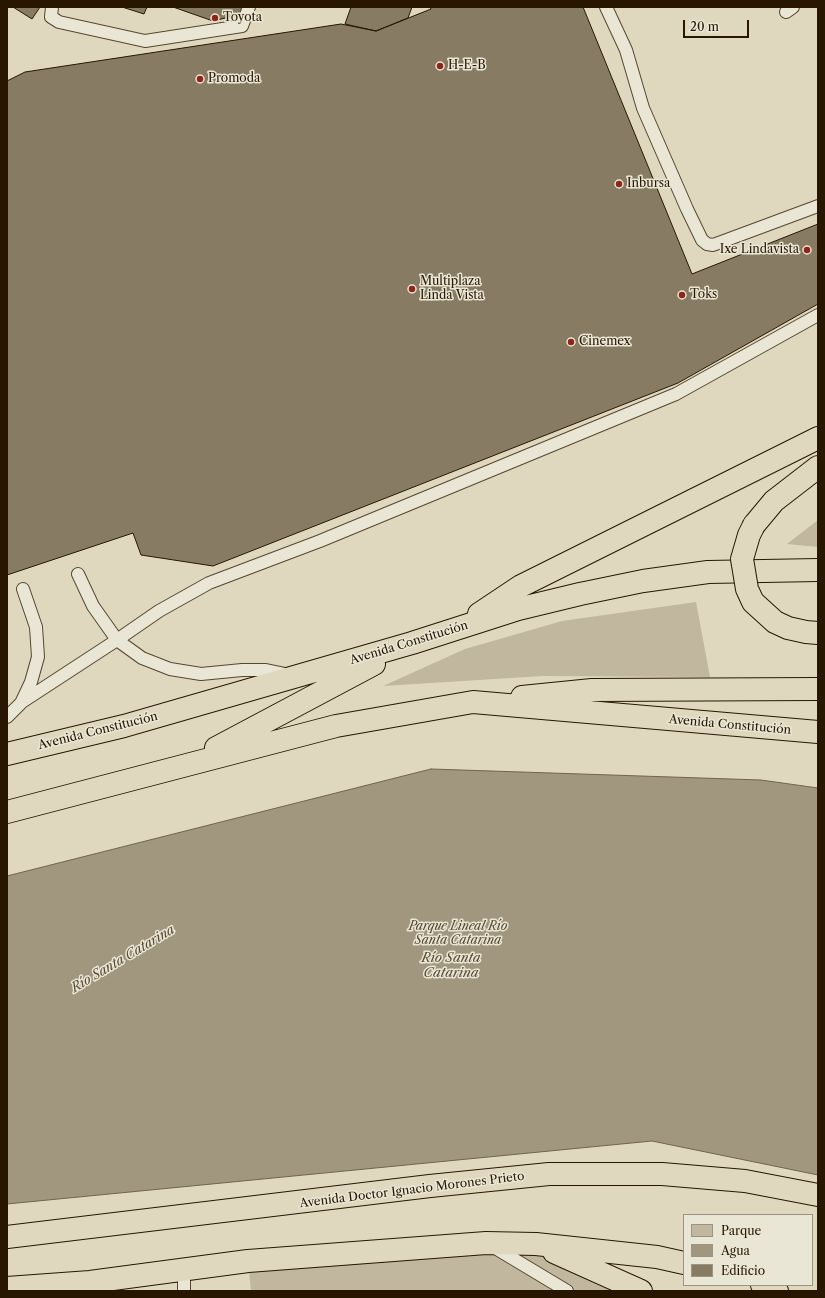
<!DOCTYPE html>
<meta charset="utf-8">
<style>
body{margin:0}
#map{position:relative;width:825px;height:1298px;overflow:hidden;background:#dfd8be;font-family:"Libre Caslon Text",serif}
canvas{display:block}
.frame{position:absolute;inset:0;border:8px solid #281601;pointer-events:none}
.legend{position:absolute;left:683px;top:1214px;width:130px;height:72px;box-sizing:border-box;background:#eae6d5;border:1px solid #9c9380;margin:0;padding:5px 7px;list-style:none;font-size:12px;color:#281601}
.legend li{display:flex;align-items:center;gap:8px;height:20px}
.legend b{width:20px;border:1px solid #9c9380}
.scale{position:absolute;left:683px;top:20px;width:66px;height:18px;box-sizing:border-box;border:2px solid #281601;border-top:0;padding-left:5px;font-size:12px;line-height:14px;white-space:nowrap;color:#281601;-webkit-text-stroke:3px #eae6d5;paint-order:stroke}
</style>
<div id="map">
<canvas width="825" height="1298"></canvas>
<div class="frame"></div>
<ul class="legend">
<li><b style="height:11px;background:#c0b79e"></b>Parque</li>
<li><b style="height:11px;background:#a1967e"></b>Agua</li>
<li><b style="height:11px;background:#877b63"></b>Edificio</li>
</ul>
<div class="scale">20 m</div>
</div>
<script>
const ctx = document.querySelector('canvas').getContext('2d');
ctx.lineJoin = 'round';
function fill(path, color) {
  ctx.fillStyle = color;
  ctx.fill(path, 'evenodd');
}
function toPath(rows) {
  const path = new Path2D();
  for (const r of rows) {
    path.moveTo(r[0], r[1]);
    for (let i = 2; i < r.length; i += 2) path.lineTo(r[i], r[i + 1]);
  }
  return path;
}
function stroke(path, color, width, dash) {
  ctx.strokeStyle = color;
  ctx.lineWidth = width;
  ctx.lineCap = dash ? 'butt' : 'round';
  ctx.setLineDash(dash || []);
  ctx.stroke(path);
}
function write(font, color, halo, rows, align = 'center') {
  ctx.font = font + ' "Libre Caslon Text",serif';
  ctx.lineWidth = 3;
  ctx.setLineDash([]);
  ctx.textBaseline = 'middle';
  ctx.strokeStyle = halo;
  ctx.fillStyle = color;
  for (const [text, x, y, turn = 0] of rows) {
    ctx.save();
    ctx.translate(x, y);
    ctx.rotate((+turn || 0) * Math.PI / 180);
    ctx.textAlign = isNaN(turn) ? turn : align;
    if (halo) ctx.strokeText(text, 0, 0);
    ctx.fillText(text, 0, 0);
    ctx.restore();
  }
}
fill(toPath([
 [818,520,818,547,787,544],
 [696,602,710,677,543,676,383,686,465,649,562,621],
 [536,1244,641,1291,251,1291,248,1261]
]), '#c0b79e');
const water = toPath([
 [431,769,761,780,818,788,818,1175,652,1141,7,1204,7,876,431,769]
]);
fill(water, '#a1967e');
stroke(water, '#71634c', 1);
const building = toPath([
 [13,7,40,7,32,19,13,7],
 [122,7,147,7,144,14,122,7],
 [173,7,245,7,242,14,213,21,173,7],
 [351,7,412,7,408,18,376,31,345,24,351,7],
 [430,7,583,7,692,274,818,224,818,304,678,383,213,566,141,555,133,533,7,575,7,81,25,72,341,24,376,31,431,9,430,7]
]);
fill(building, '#877b63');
stroke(building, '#281601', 1);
const service = toPath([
 [52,7,51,17,59,22,145,41,242,26,249,7],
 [606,7,626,50,643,108,687,209,702,240,707,244,713,245,818,206],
 [786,12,793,7],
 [78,574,93,606,117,640,142,658,170,669,201,674,242,670,266,670,290,675],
 [22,701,31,682,38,657,36,627,23,589],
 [7,717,22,702,117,640,159,611,209,583,320,541,676,394,818,315],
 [492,1246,567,1291],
 [184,1269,184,1291]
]);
const trunk = toPath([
 [754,525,774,501,818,467],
 [479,614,521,586,818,438],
 [522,697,592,690,818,689],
 [216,748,374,664],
 [7,754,124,726,412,643,518,609,580,594,643,581,708,572,818,570],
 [7,812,336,726,473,702,818,732],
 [7,1237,430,1186,549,1174,662,1174,745,1181,818,1195],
 [554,1252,641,1291],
 [762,1285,777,1291],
 [7,1288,90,1282,248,1261,486,1243,536,1244,657,1257,684,1263]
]);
stroke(service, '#564630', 14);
stroke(trunk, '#281601', 24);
stroke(service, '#eae6d5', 12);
stroke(trunk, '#dfd8be', 22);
const trunkBridge = toPath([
 [754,525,749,535,742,559,747,589,753,602,775,622,788,628,806,632,818,633]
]);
stroke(trunkBridge, '#281601', 24, []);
stroke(trunkBridge, '#dfd8be', 22);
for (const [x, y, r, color] of [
 [215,18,4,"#8f2418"],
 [440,66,4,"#8f2418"],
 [200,79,4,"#8f2418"],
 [619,184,4,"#8f2418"],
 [807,250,4,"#8f2418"],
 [412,289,4,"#8f2418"],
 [682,295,4,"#8f2418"],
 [571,342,4,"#8f2418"]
]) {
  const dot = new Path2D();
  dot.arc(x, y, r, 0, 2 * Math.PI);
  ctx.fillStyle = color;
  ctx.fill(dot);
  stroke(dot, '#eae6d5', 1.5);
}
write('12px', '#281601', '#eae6d5', [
 ["Toyota",223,18],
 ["H-E-B",448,66],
 ["Promoda",208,79],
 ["Inbursa",627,184],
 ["Ixe Lindavista",799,250,"right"],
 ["Multiplaza",420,282],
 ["Linda Vista",420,296],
 ["Toks",690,295],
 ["Cinemex",579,342]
], 'left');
write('12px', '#281601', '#eae6d5', [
 ["Avenida Constitución",409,643,-17],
 ["Avenida Constitución",730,725,5],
 ["Avenida Constitución",98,731,-14],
 ["Avenida Doctor Ignacio Morones Prieto",412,1190,-7]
]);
write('italic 12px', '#564630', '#eae6d5', [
 ["Parque Lineal Río",458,927],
 ["Santa Catarina",458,941]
]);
write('italic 13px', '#584933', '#eae6d5', [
 ["Río Santa",451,958],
 ["Catarina",451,973],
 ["Río Santa Catarina",123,959,-31]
]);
</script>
